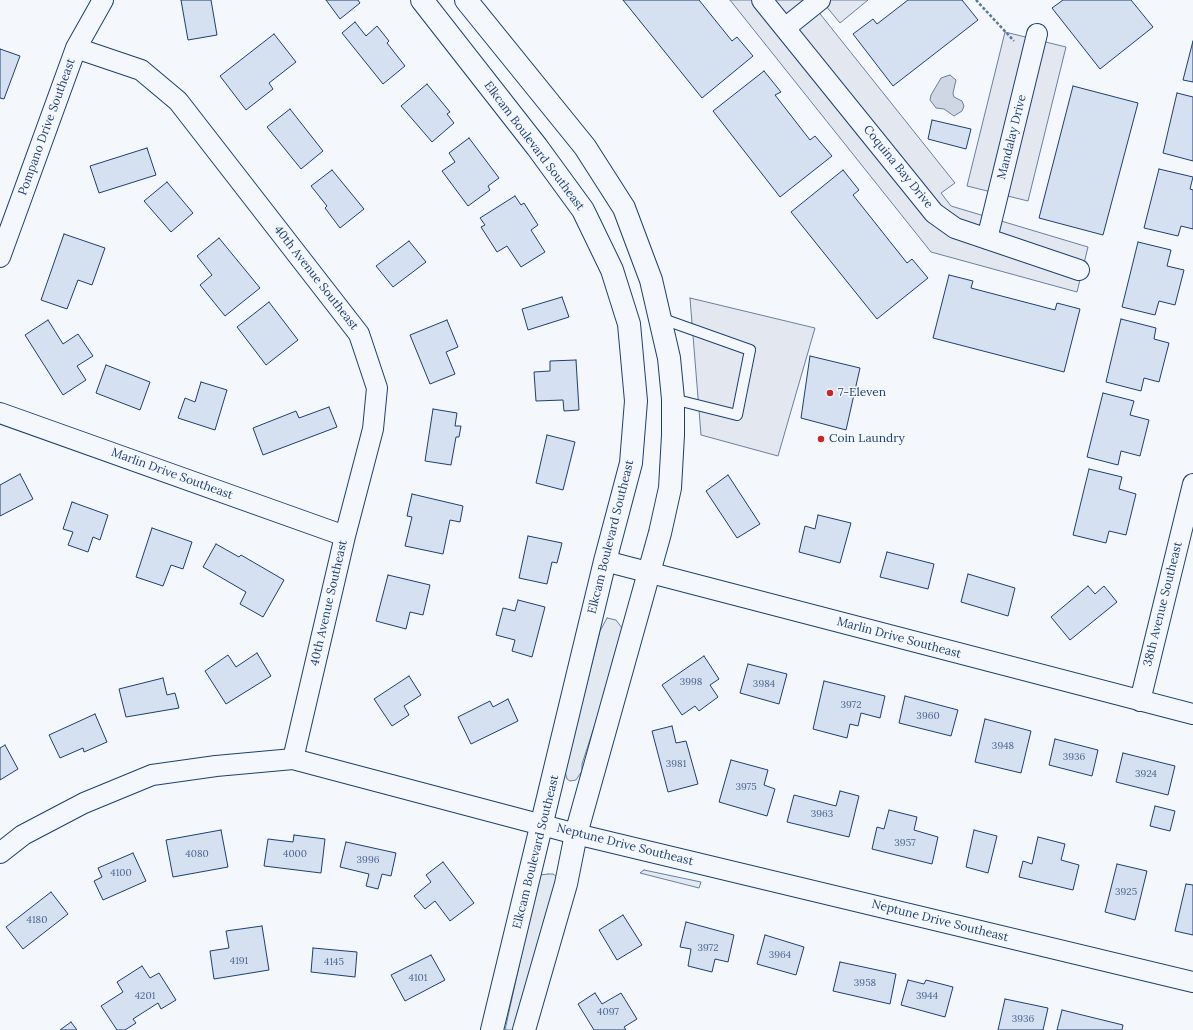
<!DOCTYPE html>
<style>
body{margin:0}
canvas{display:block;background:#f4f7fb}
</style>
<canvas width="1193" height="1030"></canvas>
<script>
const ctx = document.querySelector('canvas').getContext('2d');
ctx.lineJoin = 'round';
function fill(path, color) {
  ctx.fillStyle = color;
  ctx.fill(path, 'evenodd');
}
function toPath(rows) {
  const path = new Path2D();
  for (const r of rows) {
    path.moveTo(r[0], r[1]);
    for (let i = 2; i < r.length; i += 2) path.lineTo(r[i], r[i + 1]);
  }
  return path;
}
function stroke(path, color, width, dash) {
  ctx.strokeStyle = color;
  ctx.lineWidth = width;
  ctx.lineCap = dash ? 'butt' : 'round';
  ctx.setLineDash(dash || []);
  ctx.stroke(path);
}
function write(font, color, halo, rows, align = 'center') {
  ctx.font = font + ' Lora,serif';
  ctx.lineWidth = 3;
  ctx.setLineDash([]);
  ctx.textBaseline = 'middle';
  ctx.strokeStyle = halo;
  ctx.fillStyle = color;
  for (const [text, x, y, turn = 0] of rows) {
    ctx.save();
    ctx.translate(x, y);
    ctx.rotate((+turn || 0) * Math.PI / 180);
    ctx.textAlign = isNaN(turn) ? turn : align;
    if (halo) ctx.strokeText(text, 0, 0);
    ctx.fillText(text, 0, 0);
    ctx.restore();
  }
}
const green = toPath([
 [607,618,616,620,625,632,582,764,582,771,576,780,570,781,567,779,565,771,600,631,607,618],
 [644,870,701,882,699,888,640,873,644,870],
 [548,874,553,874,560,879,514,1030,505,1030,537,884,540,875,548,874]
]);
fill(green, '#e3e9f0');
stroke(green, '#687fa3', 1);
const parking = toPath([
 [730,0,809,0,955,183,941,193,951,206,1088,247,1077,292,931,252,730,0],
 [821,0,868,0,840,23,821,0],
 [1005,32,1066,47,1028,201,967,186,1005,32],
 [690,298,815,328,778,456,701,435,690,298]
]);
fill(parking, '#e3e8f0');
stroke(parking, '#687fa3', 1);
const water = toPath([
 [950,75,956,80,953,93,954,97,962,101,964,106,962,111,954,116,944,109,936,108,930,100,931,95,941,78,950,75]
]);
fill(water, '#cfd7e4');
stroke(water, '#687fa3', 1);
const building = toPath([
 [181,0,211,0,217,35,188,40,181,0],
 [326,0,358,0,360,3,340,19,326,0],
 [623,0,699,0,732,41,737,37,753,56,702,98,623,0],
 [908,0,962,0,978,20,893,86,853,34,873,19,877,24,908,0],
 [1063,0,1131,0,1153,27,1100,69,1052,8,1063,0],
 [355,22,366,36,377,26,389,41,387,43,405,66,383,84,342,33,355,22],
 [274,34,296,62,269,83,273,89,246,110,220,76,274,34],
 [1193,41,1193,82,1183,80,1193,41],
 [0,49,20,56,4,99,0,98,0,49],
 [764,71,781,92,775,95,810,140,815,136,832,156,780,197,713,111,764,71],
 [427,84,450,112,447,114,454,123,432,142,401,106,427,84],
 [1073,86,1138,103,1103,235,1039,218,1073,86],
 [1177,93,1193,97,1193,161,1163,153,1177,93],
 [290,109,323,151,301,169,267,127,290,109],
 [932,120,971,129,966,149,928,139,932,120],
 [469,138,499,178,488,186,490,190,468,206,442,171,455,162,449,153,469,138],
 [147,148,156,175,99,193,90,166,147,148],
 [1159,169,1193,177,1190,189,1193,190,1193,229,1181,226,1178,236,1144,228,1159,169],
 [332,170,364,209,340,228,325,208,327,206,311,186,332,170],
 [843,170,859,190,853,195,907,263,912,259,928,278,877,319,791,212,843,170],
 [167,182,193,213,171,232,144,201,167,182],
 [515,196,521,205,524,203,538,225,531,230,545,252,521,267,507,246,497,252,481,227,485,225,480,218,515,196],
 [64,234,105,248,92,285,78,280,67,309,41,300,64,234],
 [219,238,260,288,225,316,200,285,212,275,197,256,219,238],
 [409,241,426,262,393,287,376,266,409,241],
 [1138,242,1171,250,1167,266,1184,270,1175,305,1159,301,1155,315,1122,307,1138,242],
 [949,275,973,281,971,288,1055,310,1057,303,1080,309,1064,372,933,338,949,275],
 [562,297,569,317,528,330,522,309,562,297],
 [269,302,298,340,266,365,237,327,269,302],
 [1121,319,1156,328,1154,339,1169,343,1159,382,1144,378,1141,391,1106,382,1121,319],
 [48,320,63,344,78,334,93,356,77,366,86,380,63,395,25,335,48,320],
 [447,320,458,347,446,352,455,374,430,384,410,335,447,320],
 [810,356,860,368,846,430,801,418,810,356],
 [576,360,579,410,564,411,563,400,536,401,534,372,550,371,550,361,576,360],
 [106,365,150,382,140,410,96,393,106,365],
 [201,382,227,390,215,430,178,418,185,398,195,402,201,382],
 [1103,393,1134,401,1130,415,1149,420,1140,456,1121,451,1118,465,1087,457,1103,393],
 [329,407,337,427,263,455,253,428,296,411,299,418,329,407],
 [433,409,457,413,455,426,461,426,459,437,456,437,451,465,425,461,433,409],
 [547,435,575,442,563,490,536,483,547,435],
 [1089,469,1122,477,1119,489,1136,494,1126,535,1109,531,1106,543,1073,535,1089,469],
 [20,474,33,499,0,516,0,485,20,474],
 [728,475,760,524,737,538,706,491,728,475],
 [412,494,463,506,460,522,450,520,443,554,405,546,412,517,407,516,412,494],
 [72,502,108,515,100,540,93,537,88,552,68,545,73,532,63,529,72,502],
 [818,515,851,523,840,563,799,552,805,526,815,529,818,515],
 [152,528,192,542,183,569,171,565,163,586,136,577,152,528],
 [528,536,562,543,557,563,552,562,547,584,519,578,528,536],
 [216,544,239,557,241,555,284,580,263,617,240,604,246,592,203,567,216,544],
 [887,552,934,564,928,589,880,577,887,552],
 [968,574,1015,588,1008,616,961,602,968,574],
 [388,575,430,585,423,615,410,612,406,629,376,621,388,575],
 [1088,586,1095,594,1104,586,1117,602,1070,640,1051,617,1088,586],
 [518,600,545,607,532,657,512,651,515,640,496,635,503,608,515,611,518,600],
 [257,653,271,676,226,704,205,671,228,655,236,667,257,653],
 [704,656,719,679,710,685,718,697,699,711,695,706,682,715,662,685,704,656],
 [748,664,787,674,779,704,740,693,748,664],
 [409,676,421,695,404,706,409,715,392,726,374,699,409,676],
 [163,678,167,695,175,693,179,708,126,717,119,689,163,678],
 [824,681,885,696,880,718,861,713,858,726,850,724,847,738,813,729,824,681],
 [905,696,958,710,951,736,899,723,905,696],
 [508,699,518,721,471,744,458,717,490,701,493,707,508,699],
 [95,714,107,742,84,752,83,748,60,758,49,735,95,714],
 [985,719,1031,731,1021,773,975,762,985,719],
 [672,726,676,743,686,741,698,784,668,792,652,731,672,726],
 [1055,739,1098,750,1092,776,1049,765,1055,739],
 [5,745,18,769,0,780,0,748,5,745],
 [1123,753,1175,766,1168,795,1116,782,1123,753],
 [731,760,768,770,764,785,775,789,767,816,719,802,731,760],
 [840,791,859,796,849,837,787,822,794,795,836,806,840,791],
 [1155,806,1175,811,1170,831,1150,826,1155,806],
 [889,810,917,817,914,830,938,837,932,864,872,849,877,827,884,829,889,810],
 [221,830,228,867,173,877,166,840,221,830],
 [974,830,997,836,988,873,966,867,974,830],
 [294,835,325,839,321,873,264,866,268,839,293,842,294,835],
 [1038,837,1065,844,1061,860,1079,865,1073,890,1019,877,1023,861,1032,864,1038,837],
 [346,842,396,853,391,876,382,874,378,889,366,886,369,874,340,867,346,842],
 [133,853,146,881,103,900,94,881,102,877,98,868,133,853],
 [443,862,474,903,450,921,435,901,425,909,414,896,431,882,426,875,443,862],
 [1117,864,1147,871,1135,920,1105,912,1117,864],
 [1186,884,1193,885,1193,935,1175,931,1186,884],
 [51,892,68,914,23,949,6,927,51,892],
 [623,915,642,945,617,960,599,930,623,915],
 [686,922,734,935,728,962,715,959,712,972,688,966,691,949,680,947,686,922],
 [262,926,269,970,214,979,210,951,229,948,226,931,262,926],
 [765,935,804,947,796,975,757,964,765,935],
 [313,948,357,952,355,977,311,972,313,948],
 [431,955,445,980,405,1001,391,975,431,955],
 [840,962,896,974,890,1004,833,991,840,962],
 [142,966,150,978,159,973,176,1000,161,1009,158,1003,133,1019,136,1023,125,1030,117,1030,101,1006,123,992,117,982,142,966],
 [908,980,924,984,926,980,953,987,945,1017,901,1005,908,980],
 [595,993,602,1004,621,993,637,1019,624,1027,626,1030,594,1030,578,1004,595,993],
 [1005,999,1048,1008,1043,1030,998,1030,1005,999],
 [1062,1010,1123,1025,1122,1030,1057,1030,1062,1010],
 [71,1022,77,1030,60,1030,71,1022]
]);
fill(building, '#d5e0f0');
stroke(building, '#1d3f73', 1);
const service = toPath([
 [660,318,750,350,737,415,673,399]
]);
const minor = toPath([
 [762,0,934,213,955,228,1079,270],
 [785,28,820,0],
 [76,48,141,70,178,101,359,334,377,388,373,429,345,536,293,759],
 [987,239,1037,34],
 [0,257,76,48,103,0],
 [0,413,345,536],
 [605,561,1193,714],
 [1140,701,1193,484],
 [0,853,23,835,84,803,152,775,216,766,293,759,576,834,1193,982]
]);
const tertiary = toPath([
 [422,0,537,147,583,210,612,270,629,324,636,401,631,463,605,561,492,1030],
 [466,0,585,147,624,208,651,280,669,358,673,399,673,435,670,488,660,533,576,834,566,884,524,1030]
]);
stroke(service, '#1d3f73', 12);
stroke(minor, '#1d3f73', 22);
stroke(tertiary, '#1d3f73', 24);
stroke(toPath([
 [976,0,1014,41]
]), '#5e769c', 2.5, [3, 2]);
stroke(service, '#f4f7fb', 10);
stroke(minor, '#f4f7fb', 20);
stroke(tertiary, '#f4f7fb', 22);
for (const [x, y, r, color] of [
 [830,393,4,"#c62828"],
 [821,439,4,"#c62828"]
]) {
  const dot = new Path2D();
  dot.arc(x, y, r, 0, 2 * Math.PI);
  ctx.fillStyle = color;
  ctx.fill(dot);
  stroke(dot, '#f4f7fb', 1.5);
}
write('10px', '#4b6792', null, [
 ["3998",691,682],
 ["3984",764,684],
 ["3972",851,705],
 ["3960",928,716],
 ["3948",1003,746],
 ["3936",1074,757],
 ["3981",676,764],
 ["3924",1146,774],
 ["3975",746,787],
 ["3963",822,814],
 ["3957",905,843],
 ["4080",197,854],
 ["4000",295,854],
 ["3996",368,860],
 ["4100",121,873],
 ["3925",1126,892],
 ["4180",37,920],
 ["3972",708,948],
 ["3964",780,955],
 ["4191",239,961],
 ["4145",334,962],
 ["4101",418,978],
 ["3958",865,983],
 ["4201",145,996],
 ["3944",927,996],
 ["4097",608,1012],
 ["3936",1023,1019]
]);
write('12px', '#1d3f73', '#f4f7fb', [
 ["Pompano Drive Southeast",47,127,-70],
 ["Mandalay Drive",1012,137,-76],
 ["Elkcam Boulevard Southeast",534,146,53],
 ["Coquina Bay Drive",898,167,51],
 ["40th Avenue Southeast",316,278,52],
 ["Marlin Drive Southeast",172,474,20],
 ["Elkcam Boulevard Southeast",611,537,-76],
 ["40th Avenue Southeast",329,603,-77],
 ["38th Avenue Southeast",1163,604,-76],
 ["Marlin Drive Southeast",899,638,15],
 ["Neptune Drive Southeast",625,845,14],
 ["Elkcam Boulevard Southeast",536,852,-76],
 ["Neptune Drive Southeast",940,921,14]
]);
write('12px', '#1d3f73', '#f4f7fb', [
 ["7-Eleven",838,393],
 ["Coin Laundry",829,439]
], 'left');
</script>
